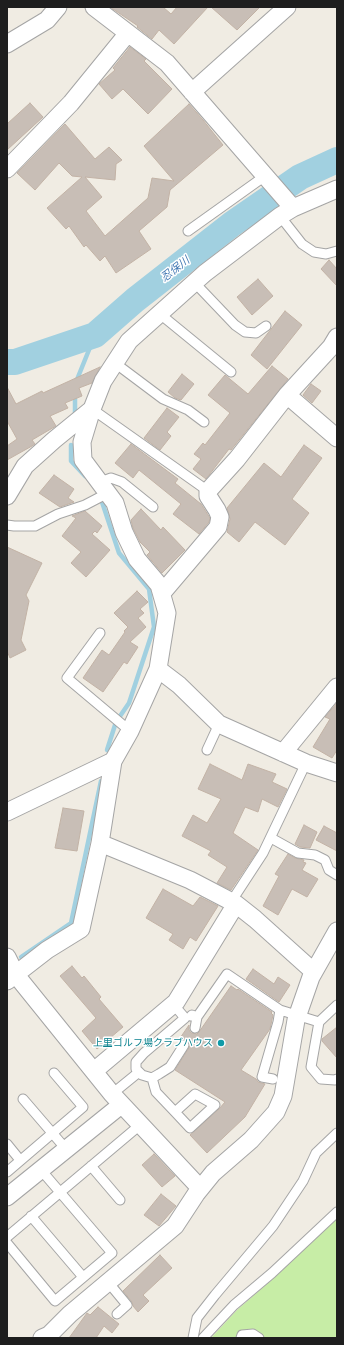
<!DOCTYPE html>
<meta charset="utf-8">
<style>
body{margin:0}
#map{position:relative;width:344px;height:1345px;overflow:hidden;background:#f0ece3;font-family:Ubuntu,sans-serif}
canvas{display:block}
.frame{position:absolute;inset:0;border:8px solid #1e1e1e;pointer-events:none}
</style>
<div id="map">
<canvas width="344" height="1345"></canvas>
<div class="frame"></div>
</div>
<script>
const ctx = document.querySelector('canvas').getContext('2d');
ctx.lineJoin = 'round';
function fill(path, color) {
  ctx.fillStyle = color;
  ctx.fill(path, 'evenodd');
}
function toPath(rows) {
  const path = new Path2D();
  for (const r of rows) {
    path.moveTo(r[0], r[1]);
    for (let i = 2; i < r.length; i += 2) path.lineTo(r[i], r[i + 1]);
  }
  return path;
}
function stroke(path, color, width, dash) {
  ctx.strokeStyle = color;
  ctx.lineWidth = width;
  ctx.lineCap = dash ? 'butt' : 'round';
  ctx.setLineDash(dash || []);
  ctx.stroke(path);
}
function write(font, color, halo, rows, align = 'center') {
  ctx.font = font + ' Ubuntu,"Noto Sans JP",sans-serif';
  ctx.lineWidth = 3;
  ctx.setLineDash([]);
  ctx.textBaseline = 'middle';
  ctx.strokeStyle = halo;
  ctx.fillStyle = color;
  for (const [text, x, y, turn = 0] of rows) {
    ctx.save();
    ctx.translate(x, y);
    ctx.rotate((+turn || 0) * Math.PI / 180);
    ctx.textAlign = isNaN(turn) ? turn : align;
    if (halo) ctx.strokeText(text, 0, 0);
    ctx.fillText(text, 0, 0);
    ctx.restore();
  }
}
fill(toPath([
 [337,1217,337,1338,211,1338,237,1310,275,1277]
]), '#c7eda6');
stroke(toPath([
 [76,382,95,335],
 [75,393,75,418],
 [71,445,71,461,85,476],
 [100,496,119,553,149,589,154,627,129,703,116,722,107,750],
 [21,957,71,923,101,781]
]), '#a1d0e0', 4.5);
stroke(toPath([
 [7,362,15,362,95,335,135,300,232,224,300,177,337,160]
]), '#a1d0e0', 26);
const building = toPath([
 [110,7,163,7,171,14,177,7,208,7,174,44,159,30,152,39,137,27,138,26,110,7],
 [211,7,260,7,237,30,211,7],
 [130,47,146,59,144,61,172,89,148,114,123,89,112,99,99,84,115,70,113,68,130,47],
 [30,103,43,117,7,150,7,124,30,103],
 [189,104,203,120,223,145,170,190,167,207,139,231,151,249,116,273,105,256,100,261,86,245,84,247,69,226,66,229,47,208,82,177,72,176,59,163,35,190,17,173,65,124,95,159,109,147,122,160,116,164,115,180,85,177,102,197,86,211,105,236,148,198,152,178,174,181,144,146,189,104],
 [329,260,337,269,337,286,321,269,329,260],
 [258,279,273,296,252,315,237,297,258,279],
 [285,311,302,325,267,369,251,355,285,311],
 [272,366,288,379,231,450,229,449,206,479,193,469,201,459,194,454,203,443,205,445,230,413,208,395,225,375,248,394,272,366],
 [100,367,92,383,79,388,82,396,65,403,68,408,50,416,56,426,32,440,35,444,32,446,7,460,7,446,17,439,7,421,7,387,16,404,42,391,43,393,100,367],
 [182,374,194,384,181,400,175,398,168,392,182,374],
 [311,384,321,391,312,403,303,395,311,384],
 [167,408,179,417,167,432,171,436,160,450,144,438,167,408],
 [131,444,178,479,175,483,201,504,210,518,209,522,199,534,173,514,181,504,139,470,133,478,115,463,131,444],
 [304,445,322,458,292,499,309,513,285,545,255,522,239,542,227,532,230,519,227,508,264,463,281,477,304,445],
 [54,475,74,489,68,498,74,502,60,507,39,493,54,475],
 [141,509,161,530,163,527,185,550,162,573,147,555,150,552,140,542,133,528,131,520,141,509],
 [85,511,102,526,97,533,95,531,92,534,110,550,86,577,71,563,81,552,62,536,76,518,72,516,85,511],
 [7,547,42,563,26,595,29,601,21,640,26,650,10,658,7,651,7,547],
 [137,591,148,602,140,609,144,613,138,618,146,627,130,642,138,647,127,664,124,662,103,692,83,678,102,650,109,655,125,632,124,631,128,627,114,613,137,591],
 [337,703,337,750,332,758,313,747,330,719,325,717,337,703],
 [210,764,242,780,248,764,276,774,272,782,287,789,278,807,262,799,258,812,245,807,233,833,258,850,231,890,217,883,227,867,208,855,211,851,182,836,193,815,207,823,221,799,198,789,210,764],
 [63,808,84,811,77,851,55,848,63,808],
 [304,825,317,832,310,848,300,847,295,844,304,825],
 [324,826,337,833,337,851,316,840,324,826],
 [288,854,295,858,304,860,303,862,306,863,302,870,318,879,307,897,292,889,278,915,263,906,279,876,275,874,288,854],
 [163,889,193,906,200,897,218,906,196,941,190,937,183,949,169,940,173,934,146,918,163,889],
 [72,966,82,978,84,976,101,997,99,999,123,1027,97,1049,82,1031,96,1018,60,976,72,966],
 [253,969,274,984,278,977,290,985,279,1002,246,979,253,969],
 [231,986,237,990,238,989,272,1012,271,1013,273,1015,270,1029,241,1070,256,1079,258,1082,265,1084,245,1117,207,1153,190,1135,219,1109,225,1102,175,1070,190,1046,187,1040,184,1039,179,1041,178,1041,189,1025,189,1030,191,1033,197,1034,199,1032,231,986],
 [337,1027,337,1058,322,1041,322,1039,337,1027],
 [154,1154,175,1176,162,1187,142,1165,154,1154],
 [161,1194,176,1206,159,1226,144,1215,161,1194],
 [160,1255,172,1268,143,1295,149,1301,138,1312,133,1306,132,1302,123,1291,160,1255],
 [98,1307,119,1324,112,1333,104,1326,96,1338,69,1338,87,1313,90,1315,98,1307]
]);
fill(building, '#c8beb6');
stroke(building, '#c2b2a5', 1);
const service = toPath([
 [280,216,302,244,314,252,326,254,337,251],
 [188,231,265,176],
 [194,282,235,325,245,332,256,333,266,326],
 [160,314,231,372],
 [115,363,163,399,188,410,204,422],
 [92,409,208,491],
 [100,482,111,478,122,482,153,507],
 [7,525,14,526,35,526,58,514,85,505,108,493],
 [100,633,67,678,130,731],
 [207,750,219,724],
 [271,838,298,853,315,855,325,860,329,870,337,875],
 [231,902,263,853,306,763],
 [173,1004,185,1018,144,1053,136,1062,136,1069,142,1075,152,1078,159,1074,170,1067,184,1045],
 [337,1005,319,1022,311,1067,321,1079,335,1080,337,1079],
 [191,1016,192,1015,197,1017,195,1028],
 [197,1017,227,974,280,1010,319,1022],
 [152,1078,156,1092,175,1112,190,1128,215,1105,195,1094,175,1112],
 [273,1079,262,1077,278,1022,280,1010],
 [112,1094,139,1072],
 [23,1099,66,1149],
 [7,1144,20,1160],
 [91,1166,120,1200],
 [7,1172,83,1107,54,1073],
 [31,1216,83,1277],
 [7,1237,140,1125],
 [7,1243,55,1301,112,1253,41,1170],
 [108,1282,127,1305,117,1314],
 [193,1338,197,1318,215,1295,273,1226,303,1181,316,1153,337,1133],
 [203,1338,234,1305,272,1273,337,1212],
 [241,1338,242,1335,253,1334,259,1338]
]);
const minor = toPath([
 [94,7,167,63,293,208],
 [7,44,47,20,58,7],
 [192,92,287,7],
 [7,169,71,103,128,33],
 [287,395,337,438],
 [7,496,25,466,54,440,92,409],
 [162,593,218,527,220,517,217,510,208,496,208,491,237,459,287,395,331,347,337,337],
 [158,669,179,685,219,724,306,763,337,773],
 [283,753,337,687],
 [7,812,113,761],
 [100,843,190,880,236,904,255,919,314,972],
 [7,957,16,975,112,1094,200,1188],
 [7,981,47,950,81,929,100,843,113,761,130,731,158,669,167,613,159,585,137,559,124,532,115,503,83,460,82,442,92,409,103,381,129,341,205,273,280,216,293,208,337,189],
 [94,1071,176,1002,236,904],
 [7,1197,121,1105],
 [42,1338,49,1335,70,1314,175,1226,196,1194,213,1173,251,1140,276,1112,283,1096,296,1020,311,977,337,931]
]);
stroke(service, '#a5a5a5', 11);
stroke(minor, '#a5a5a5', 19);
stroke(service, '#fff', 9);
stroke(minor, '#fff', 17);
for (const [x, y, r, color] of [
 [221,1043,4,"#0f9aa8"]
]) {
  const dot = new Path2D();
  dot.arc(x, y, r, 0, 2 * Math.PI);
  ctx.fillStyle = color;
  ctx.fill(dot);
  stroke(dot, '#fff', 1.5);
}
write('10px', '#0d838f', '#fff', [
 ["上里ゴルフ場クラブハウス",213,1043]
], 'right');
write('italic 11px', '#4579b3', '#fff', [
 ["忍保川",175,269,-38]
]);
</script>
